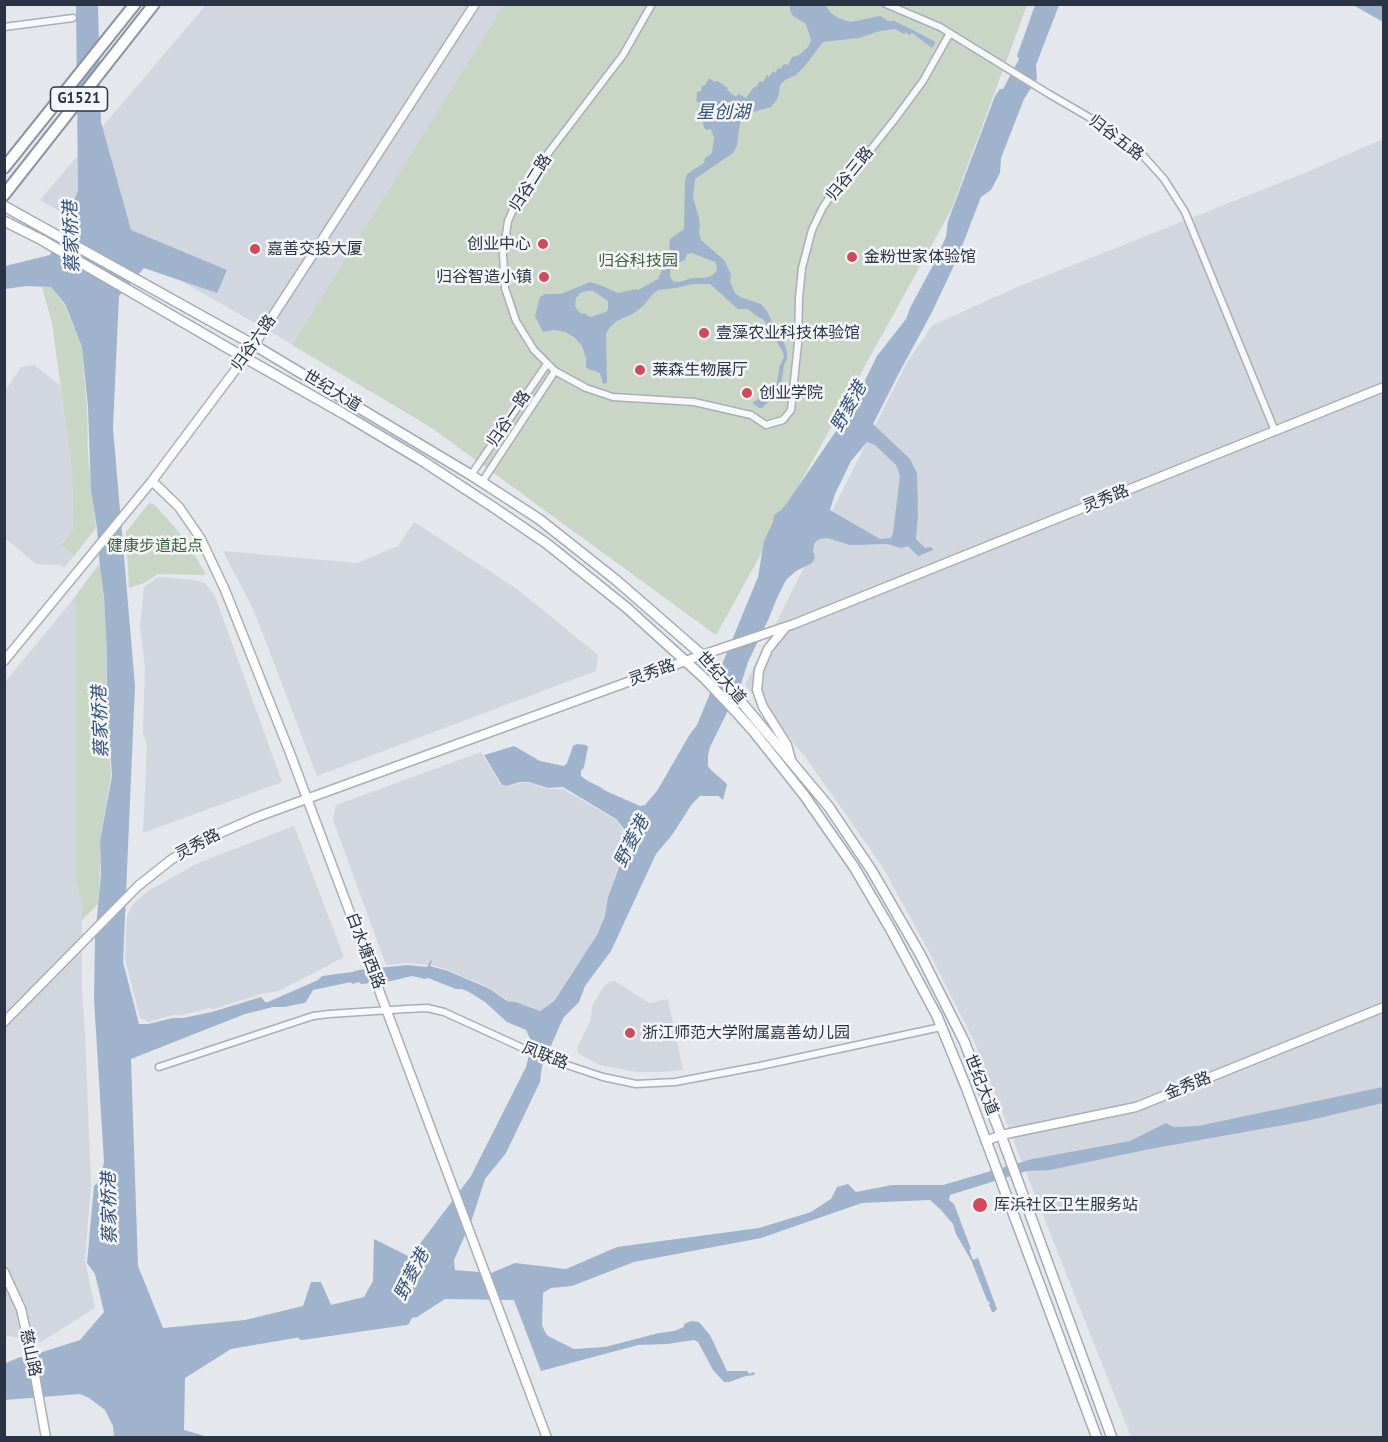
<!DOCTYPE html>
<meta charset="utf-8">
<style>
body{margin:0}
#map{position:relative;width:1388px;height:1442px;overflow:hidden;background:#e4e7ec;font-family:"PT Sans",sans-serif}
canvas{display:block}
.frame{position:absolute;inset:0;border:6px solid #2b3445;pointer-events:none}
</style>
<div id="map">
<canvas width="1388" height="1442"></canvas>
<div class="frame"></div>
</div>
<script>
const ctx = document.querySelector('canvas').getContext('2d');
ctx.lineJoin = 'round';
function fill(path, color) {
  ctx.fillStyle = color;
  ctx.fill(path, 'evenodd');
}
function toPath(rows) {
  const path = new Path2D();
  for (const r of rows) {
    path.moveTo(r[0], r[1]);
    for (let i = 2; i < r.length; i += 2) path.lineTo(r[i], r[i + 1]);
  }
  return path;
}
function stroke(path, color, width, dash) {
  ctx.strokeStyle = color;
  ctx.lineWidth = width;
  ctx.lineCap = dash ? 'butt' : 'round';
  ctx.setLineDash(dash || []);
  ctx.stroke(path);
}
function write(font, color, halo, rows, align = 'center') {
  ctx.font = font + ' "PT Sans","Noto Sans SC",sans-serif';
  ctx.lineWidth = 5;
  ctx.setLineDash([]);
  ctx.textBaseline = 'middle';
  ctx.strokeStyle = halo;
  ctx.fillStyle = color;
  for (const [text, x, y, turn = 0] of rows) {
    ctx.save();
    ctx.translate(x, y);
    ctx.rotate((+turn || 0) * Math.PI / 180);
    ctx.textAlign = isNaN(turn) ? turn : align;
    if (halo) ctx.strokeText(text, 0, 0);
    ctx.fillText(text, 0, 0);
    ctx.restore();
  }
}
fill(toPath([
 [206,5,1027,5,951,210,716,635,432,428,330,366,40,200],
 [1383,139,1383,1437,1131,1437,974,1041,928,950,882,866,806,758,745,685,907,362,933,325,1015,288,1307,172],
 [34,365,60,385,72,471,73,529,62,542,63,548,74,556,64,568,59,565,36,564,5,538,5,391,21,367],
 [414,522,517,589,598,655,596,671,317,776,254,611,223,551,357,563,398,546],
 [158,577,194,580,205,583,215,596,282,782,143,833,147,745,143,733,145,667,140,627,144,587],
 [76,599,76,880,82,906,82,988,85,1035,91,1184,85,1260,95,1308,41,1342,8,1336,5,1337,5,682,71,602],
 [481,752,501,785,507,787,521,783,530,783,548,789,563,789,616,820,623,830,625,839,621,859,608,896,605,916,597,935,554,1000,540,1011,517,1002,508,1001,490,988,448,970,432,965,406,963,386,965,333,820,336,805],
 [294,826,344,957,279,991,261,994,214,1009,210,1008,183,1015,172,1015,149,1022,140,1018,125,959,127,916,133,904,148,891,198,863],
 [614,981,650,1003,668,999,683,1070,661,1072,637,1072,600,1065,581,1055,578,1053,577,1048,591,1019,592,1006,604,986,610,982]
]), '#d2d6de');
fill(toPath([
 [504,5,1027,5,951,210,716,635,432,428,292,345],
 [42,287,51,287,64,304,82,347,87,407,88,455,96,528,74,556,61,545,73,529,72,471,52,323],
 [149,503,155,505,178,531,193,552,206,575,158,574,144,583,129,588,126,532],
 [99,564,104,597,107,655,106,707,111,776,100,841,100,874,98,904,82,920,82,906,76,880,76,600,71,602]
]), '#c9d6c5');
fill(toPath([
 [76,5,98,5,101,122,131,230,227,270,217,293,144,268,119,296,113,428,135,686,123,962,139,1024,148,1024,173,1018,183,1018,212,1012,261,997,265,1002,268,1002,318,980,322,976,352,972,359,970,407,965,427,967,431,960,432,961,430,966,448,971,490,989,507,1001,516,1002,540,1011,554,1001,597,935,605,916,608,897,622,859,626,840,624,829,616,819,563,787,548,788,529,782,520,782,507,786,502,785,484,755,514,746,540,761,564,766,567,763,573,746,577,744,586,745,588,747,584,767,581,771,581,776,588,781,600,787,606,791,640,806,645,805,657,791,690,734,697,725,758,577,764,541,773,522,774,515,781,510,787,503,851,409,877,356,906,319,910,308,931,269,946,237,948,221,995,96,1000,89,1003,89,1019,59,1017,56,1035,5,1059,5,1036,65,1037,79,1024,99,1001,158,1000,173,991,190,981,197,957,259,932,312,899,373,873,424,910,459,917,473,918,514,916,539,925,548,931,547,933,550,918,556,908,546,901,548,887,544,850,545,827,538,819,539,815,543,813,550,815,558,812,563,796,571,786,580,777,598,769,618,748,662,741,684,710,747,708,756,708,766,711,770,727,784,723,800,718,796,700,796,692,804,672,835,656,854,611,951,585,986,579,1002,564,1017,561,1023,542,1066,540,1082,506,1153,485,1179,472,1219,454,1260,455,1270,491,1273,515,1263,566,1269,617,1247,759,1228,811,1212,831,1199,837,1187,848,1184,856,1192,892,1185,943,1185,1032,1159,1130,1141,1166,1123,1173,1127,1198,1126,1383,1087,1383,1103,1306,1121,1150,1149,1050,1170,1027,1171,950,1195,949,1200,954,1204,971,1249,969,1250,973,1260,978,1258,997,1309,994,1312,992,1312,989,1305,990,1303,987,1300,971,1260,956,1234,953,1224,941,1210,930,1200,862,1203,761,1238,634,1262,572,1286,551,1288,543,1293,542,1325,545,1332,548,1336,574,1349,605,1347,659,1333,674,1331,684,1327,684,1324,691,1321,699,1322,710,1335,727,1371,747,1371,750,1374,753,1372,755,1374,754,1375,746,1376,729,1382,724,1382,713,1370,698,1342,694,1340,667,1344,638,1345,541,1371,514,1300,445,1299,417,1317,231,1349,185,1378,184,1430,208,1437,114,1437,113,1426,105,1410,89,1398,80,1394,5,1400,5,1363,11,1361,20,1357,24,1358,80,1340,104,1312,95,1274,87,1263,94,1186,97,1183,101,1175,104,1162,94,999,95,938,101,874,100,841,112,776,107,707,107,655,104,597,100,569,97,528,91,490,88,407,82,347,65,304,51,287,27,286,5,289,5,266,50,255,78,191],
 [867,442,875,445,896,465,900,476,893,533,891,538,880,539,830,510,835,494,851,461],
 [412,976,425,979,428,978,456,989,462,989,469,992,485,1002,507,1022,526,1030,532,1043,526,1067,471,1176,410,1257,374,1239,373,1281,364,1297,331,1305,321,1282,311,1282,303,1306,245,1320,163,1328,138,1266,131,1059,245,1014,273,1007,284,1007,304,1003,306,1002,313,990,351,982,352,984,359,982,361,984,391,981],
 [790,5,825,5,831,13,838,18,851,22,880,16,888,21,894,21,905,26,934,41,935,43,932,48,912,33,909,35,906,32,904,34,895,29,880,31,859,38,823,42,804,67,796,75,785,80,780,85,779,94,776,101,771,107,753,112,744,117,740,123,737,146,733,153,695,179,693,197,699,218,700,226,699,233,701,240,724,260,731,274,730,281,735,293,740,297,761,304,767,311,775,329,781,334,783,338,787,353,787,359,784,365,780,395,767,403,762,408,759,408,752,403,764,395,775,392,780,365,784,357,783,352,763,319,758,317,748,309,738,309,710,284,693,284,676,288,658,290,651,296,643,306,634,313,617,321,610,327,606,334,607,383,603,384,600,373,586,368,586,358,582,346,574,337,565,332,554,330,543,332,535,316,540,297,545,294,561,294,590,282,600,285,618,293,636,289,638,290,658,279,663,268,669,263,672,255,671,250,669,249,670,239,684,229,685,181,687,174,704,163,705,158,712,153,714,138,711,129,706,130,704,127,698,105,700,104,700,103,696,101,697,92,701,91,702,86,705,85,709,78,715,82,717,81,728,88,727,90,736,97,739,93,740,95,746,98,754,87,756,87,760,81,763,82,767,75,769,77,773,71,775,73,778,68,780,69,784,64,788,65,792,57,799,55,809,46,811,40,806,24,793,16,790,10],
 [692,253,715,262,717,266,716,272,711,276,705,278,692,278,679,282,673,281,670,277,670,268,673,265,685,260,687,254],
 [587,291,593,291,608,301,608,309,606,312,590,317,584,313,582,314,578,311,575,306,576,298,580,293],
 [1353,5,1383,5,1383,22]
]), '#9fb4cc');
stroke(toPath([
 [302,1336,406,1321,411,1310]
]), '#9fb4cc', 8);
const street = toPath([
 [652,4,623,55,549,152,520,194,508,221,503,254,505,288,516,321,534,350,555,371,586,388,613,397,694,402,751,415,766,425,783,420,791,410,798,343,799,298,802,268,812,230,823,207,841,181,868,153,895,119,923,81,950,33],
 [886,4,940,27,1049,94,1104,126,1138,150,1164,179,1185,212,1275,431],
 [4,27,73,18],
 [471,475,547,364],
 [482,482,555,371],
 [159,1067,313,1016,329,1014,406,1009,427,1008,444,1012,525,1049,552,1060,603,1077,636,1084,675,1082,760,1066,941,1027]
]);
const secondary = toPath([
 [152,481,179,507,201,539,225,590,290,753,547,1438],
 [785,628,768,649,759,670,757,690,763,707,787,745,791,760],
 [4,661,152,481,254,345,475,4],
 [4,1022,138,886,172,859,209,838,257,817,702,655,794,624,1384,387],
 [986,1141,1001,1135,1136,1107,1384,1007],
 [4,1272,21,1309,31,1353,46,1438]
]);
const primary = toPath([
 [4,206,254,345,471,475,539,519,616,580,702,655,829,807,872,871,920,954,964,1041,1001,1135,1112,1438],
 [4,221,42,240,226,347,344,414,421,460,493,507,546,543,627,608,704,678,738,714,754,732,804,795,854,867,891,930,937,1016,966,1087,1097,1438]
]);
const highway = toPath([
 [4,168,135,4],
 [4,195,154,4]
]);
stroke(street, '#a9aeb7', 9);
stroke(secondary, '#a9aeb7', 11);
stroke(primary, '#a3abb8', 12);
stroke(highway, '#8b94a3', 14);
stroke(street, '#f7f8fa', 6);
stroke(secondary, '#fff', 8);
stroke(primary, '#fff', 9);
stroke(highway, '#fff', 10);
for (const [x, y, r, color] of [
 [543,244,6,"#d1495b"],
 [255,249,6,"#d1495b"],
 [852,257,6,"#d1495b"],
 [544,277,6,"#d1495b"],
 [704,333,6,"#d1495b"],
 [640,370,6,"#d1495b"],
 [747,393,6,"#d1495b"],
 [630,1033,6,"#d1495b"],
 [980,1205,8,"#d1495b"]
]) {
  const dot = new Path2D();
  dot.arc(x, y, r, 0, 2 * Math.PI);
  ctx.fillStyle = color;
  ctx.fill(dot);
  stroke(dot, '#f4f6f9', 2);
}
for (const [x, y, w] of [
 [79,99,57]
]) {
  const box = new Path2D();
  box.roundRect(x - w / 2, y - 12, w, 24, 4.5);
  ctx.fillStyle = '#f4f6f9';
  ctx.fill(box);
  stroke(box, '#2b3445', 1.5);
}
write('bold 15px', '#2b3445', null, [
 ["G1521",79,99]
]);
write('16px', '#2b3445', '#f4f6f9', [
 ["归谷五路",1116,138,37],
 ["归谷三路",850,174,-51],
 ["归谷二路",531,183,-58],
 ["归谷六路",254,343,-55],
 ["世纪大道",332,391,31],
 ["归谷一路",509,419,-56],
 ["灵秀路",1106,499,-22],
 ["灵秀路",652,673,-20],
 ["世纪大道",721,678,48],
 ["灵秀路",198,845,-28],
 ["白水塘西路",365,951,69],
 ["凤联路",545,1056,21],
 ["世纪大道",981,1085,68],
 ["金秀路",1188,1086,-22],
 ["慈山路",30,1353,78]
]);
write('16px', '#2b3445', '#f4f6f9', [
 ["创业中心",531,244,"right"],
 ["嘉善交投大厦",267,249],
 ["金粉世家体验馆",864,257],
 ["归谷智造小镇",532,277,"right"],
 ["壹藻农业科技体验馆",716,333],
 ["莱森生物展厅",652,370],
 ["创业学院",759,393],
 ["浙江师范大学附属嘉善幼儿园",642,1033],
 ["厍浜社区卫生服务站",994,1205]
], 'left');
write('16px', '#3f6138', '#f4f6f9', [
 ["归谷科技园",638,261],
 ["健康步道起点",155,546]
]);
write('italic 18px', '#34527a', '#f4f6f9', [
 ["星创湖",723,113],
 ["蔡家桥港",72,237,-92],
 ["野菱港",849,407,-61],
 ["蔡家桥港",101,722,-92],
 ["野菱港",632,842,-63],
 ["蔡家桥港",110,1208,-91],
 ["野菱港",412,1275,-63]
]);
</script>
